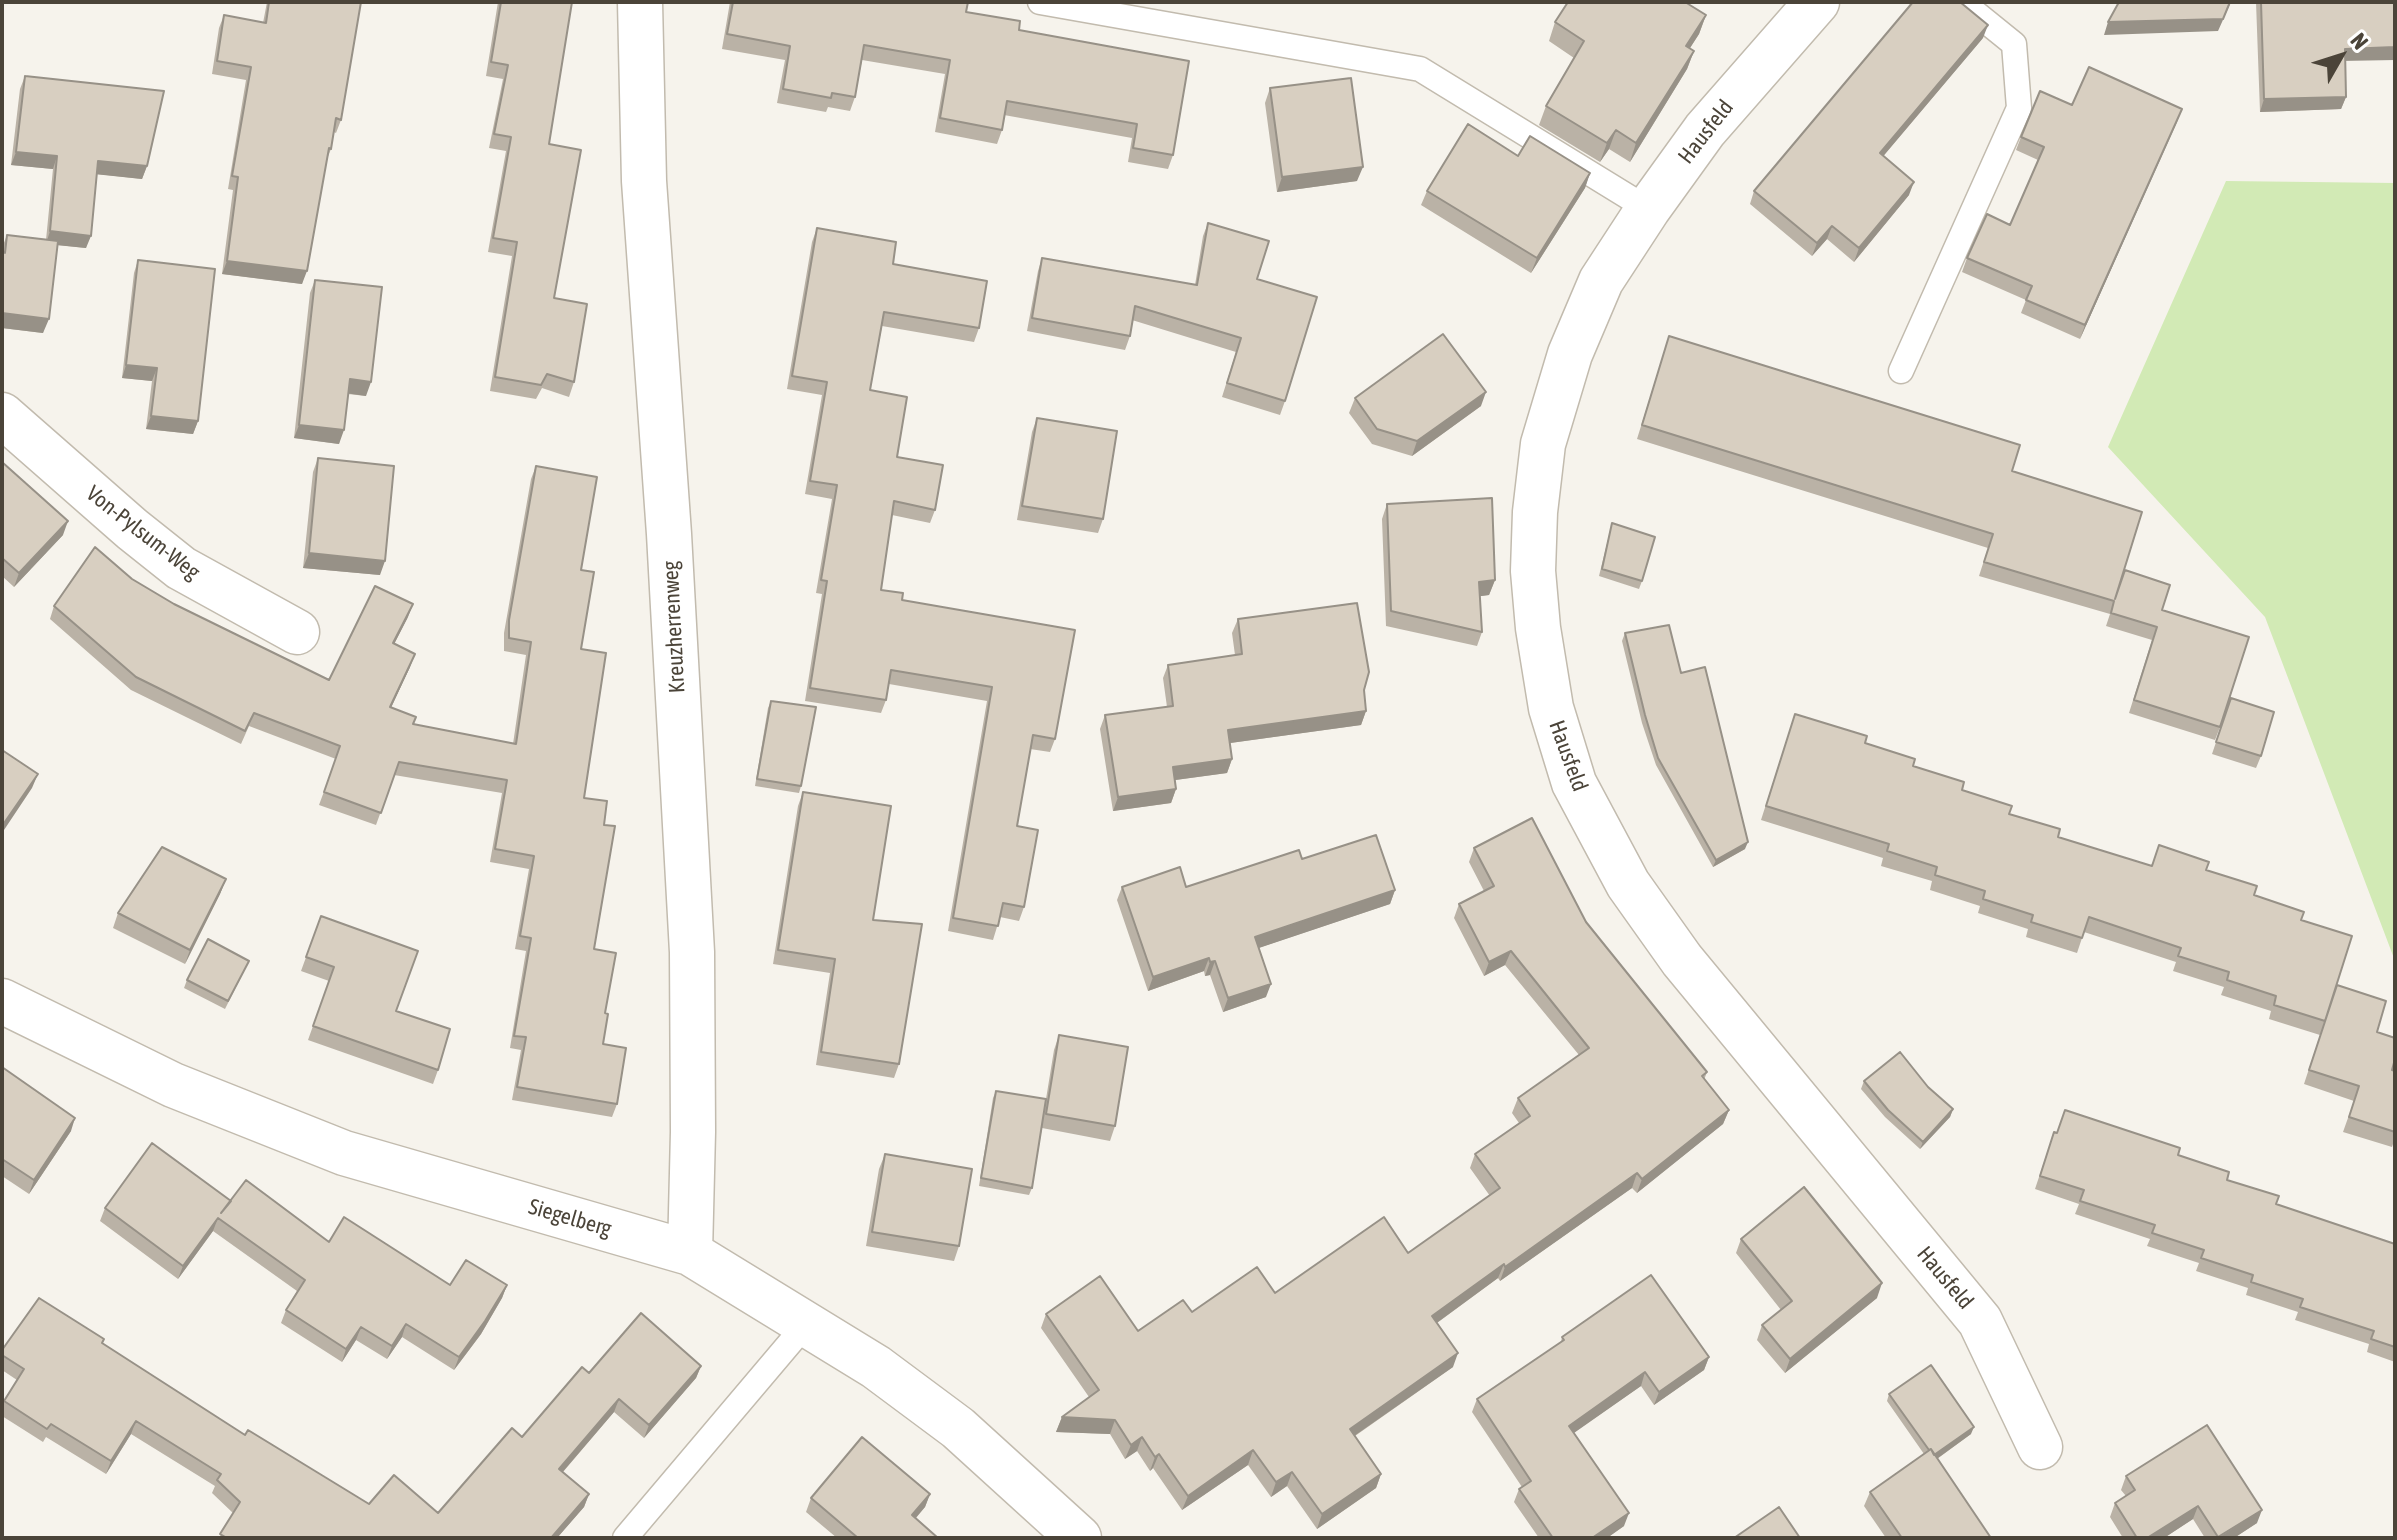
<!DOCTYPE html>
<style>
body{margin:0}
#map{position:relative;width:2397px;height:1540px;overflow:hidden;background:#f6f3ec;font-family:"Asap Condensed",sans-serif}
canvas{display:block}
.frame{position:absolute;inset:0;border:4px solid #4b4439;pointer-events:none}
.north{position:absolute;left:2301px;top:16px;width:80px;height:80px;-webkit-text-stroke:6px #fff;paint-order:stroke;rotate:51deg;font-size:22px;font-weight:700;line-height:32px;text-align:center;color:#4b4439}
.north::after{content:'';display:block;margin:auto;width:28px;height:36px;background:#4b4439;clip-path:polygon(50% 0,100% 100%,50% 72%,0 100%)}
</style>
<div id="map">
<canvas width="2397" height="1540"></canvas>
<div class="frame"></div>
<div class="north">N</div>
</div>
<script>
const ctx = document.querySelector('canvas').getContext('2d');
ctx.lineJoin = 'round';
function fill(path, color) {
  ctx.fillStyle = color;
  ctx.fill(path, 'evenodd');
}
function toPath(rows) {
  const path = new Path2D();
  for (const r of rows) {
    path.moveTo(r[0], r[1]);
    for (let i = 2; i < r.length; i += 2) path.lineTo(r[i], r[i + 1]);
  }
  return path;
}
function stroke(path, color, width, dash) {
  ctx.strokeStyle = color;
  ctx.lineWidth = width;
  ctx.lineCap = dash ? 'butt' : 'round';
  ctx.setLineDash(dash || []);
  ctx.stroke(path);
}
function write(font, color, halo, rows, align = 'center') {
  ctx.font = font + ' "Asap Condensed",sans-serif';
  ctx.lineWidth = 6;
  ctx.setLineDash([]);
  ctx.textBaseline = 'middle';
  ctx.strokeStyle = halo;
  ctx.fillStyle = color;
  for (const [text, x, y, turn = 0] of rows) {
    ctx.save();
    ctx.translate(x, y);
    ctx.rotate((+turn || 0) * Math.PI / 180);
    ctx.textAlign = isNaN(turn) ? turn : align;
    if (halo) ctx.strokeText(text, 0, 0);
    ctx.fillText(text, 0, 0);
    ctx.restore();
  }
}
fill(toPath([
 [2226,181,2395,183,2395,961,2265,617,2108,447]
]), '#d2eab5');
const lane = toPath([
 [1040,2,1420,69,1648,209],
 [1901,371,2019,108,2014,44,1962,2],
 [625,1538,806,1324]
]);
const street = toPath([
 [640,2,644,181,669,534,692,952,693,1132,690,1253],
 [1817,2,1705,130,1648,209,1601,281,1570,354,1543,444,1535,512,1533,571,1538,628,1551,708,1574,783,1628,884,1682,960,1980,1321,2040,1447],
 [2,415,132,529,181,568,297,632],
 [2,1001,173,1085,344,1153,690,1253,876,1367,958,1428,1079,1538]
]);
stroke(lane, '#c2bbae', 27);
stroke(street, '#c2bbae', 47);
stroke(lane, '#fff', 24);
stroke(street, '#fff', 44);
fill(toPath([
 [267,2,361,2,341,120,336,133,334,132,331,149,327,159,302,284,222,274,233,190,228,189,246,80,212,74,219,28,224,15,263,23],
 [498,2,572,2,549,144,554,298,574,382,569,397,542,388,536,399,490,391,512,256,488,252,506,151,489,148,503,79,486,76],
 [730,2,968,2,966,12,1019,30,1189,61,1173,155,1168,169,1128,162,1132,138,1004,115,1002,130,997,144,935,132,945,74,862,60,855,97,850,111,828,107,826,112,777,103,785,60,722,49],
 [2256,2,2395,2,2345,61,2346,97,2341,109,2260,112],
 [1706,15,1699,34,1690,48,1694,51,1687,69,1630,162,1609,149,1600,162,1539,125,1546,106,1574,58,1549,41,1555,22],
 [1983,38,1883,156,1909,195,1854,262,1827,239,1812,256,1750,204,1754,191],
 [25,76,147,166,142,179,97,174,86,248,58,245,43,333,2,328,2,248,7,235,46,240,53,169,11,165,20,89],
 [1270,88,1357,181,1277,192,1265,103],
 [2072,105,2182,109,2080,339,2021,313,2026,300,1962,272,1967,258,2010,225,2038,160,2016,150,2021,137],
 [1518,156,1590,173,1585,188,1531,273,1421,205,1427,191],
 [1208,223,1257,279,1285,401,1280,415,1222,397,1236,352,1132,320,1130,336,1125,350,1027,331,1038,271,1042,258,1195,285,1203,236],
 [817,228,893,264,979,328,974,342,882,326,870,390,897,457,935,510,930,523,892,515,881,590,902,600,1055,739,1050,752,1030,749,1017,826,1024,907,1019,921,1000,917,993,940,948,931,987,701,889,684,886,700,881,713,805,701,822,594,816,593,832,499,805,494,822,395,787,389,812,242],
 [138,260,198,421,193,434,146,429,152,381,122,378,134,273],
 [315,280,366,396,348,394,339,444,294,438,310,293],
 [1669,336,2012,471,2118,590,2162,610,2220,727,2215,740,2129,713,2152,640,2106,626,2110,614,1979,576,1988,548,1637,439],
 [1355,398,1481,406,1412,456,1372,444,1349,413],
 [1037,418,1103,519,1098,533,1017,520,1032,432],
 [318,458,380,575,303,568,313,472],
 [2,462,63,535,14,587,2,576],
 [536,466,581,570,581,649,584,798,604,825,594,949,605,1013,603,1044,617,1104,612,1117,512,1100,521,1050,510,1048,526,951,515,949,529,869,490,862,502,793,394,775,376,825,319,805,336,759,249,726,241,744,131,690,50,619,54,606,132,579,174,604,329,680,408,617,394,644,410,667,391,708,413,724,513,744,526,655,504,651,504,633,531,479],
 [1387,504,1495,580,1489,595,1480,596,1482,632,1477,646,1386,626,1382,519],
 [1612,523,1642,581,1639,589,1599,576],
 [1238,619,1364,690,1366,711,1361,725,1230,743,1232,759,1227,773,1175,780,1176,789,1171,803,1113,811,1100,729,1105,715,1167,707,1163,678,1168,665,1235,655,1232,633],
 [1625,633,1681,673,1745,849,1713,867,1656,765,1642,723,1622,641],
 [2231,698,2261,756,2256,768,2212,754],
 [771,701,801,786,799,793,755,786,768,708],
 [1795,714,1865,743,2058,837,2151,866,2206,870,2301,920,2334,991,2377,1032,2392,1070,2395,1071,2395,1138,2392,1147,2343,1132,2354,1101,2304,1084,2322,1029,2320,1035,2269,1019,2271,1011,2221,995,2224,987,2173,971,2176,962,2084,932,2077,953,2026,937,2028,929,1978,913,1980,906,1930,890,1932,881,1881,866,1883,858,1761,820],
 [803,792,873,920,899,1064,894,1078,816,1065,830,973,773,964,798,806],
 [1474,848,1586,922,1707,1072,1704,1080,1729,1110,1723,1124,1637,1193,1632,1188,1500,1281,1498,1278,1437,1323,1453,1367,1355,1436,1381,1474,1376,1488,1317,1529,1287,1486,1271,1497,1248,1465,1182,1510,1153,1468,1150,1471,1137,1451,1125,1459,1110,1434,1056,1432,1062,1417,1089,1397,1041,1328,1046,1314,1138,1331,1192,1312,1275,1293,1408,1253,1490,1196,1470,1168,1475,1154,1519,1123,1512,1113,1518,1098,1579,1055,1505,965,1484,976,1454,918,1459,904,1484,891,1469,862],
 [1302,859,1395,890,1390,904,1258,948,1266,997,1223,1012,1210,975,1205,976,1204,971,1148,991,1117,900,1122,887,1186,887],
 [226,879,220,894,185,964,113,928,118,913],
 [321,916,396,1011,438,1070,433,1084,308,1040,329,981,301,971],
 [249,961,225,1009,184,988,187,980],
 [1059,1035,1115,1126,1110,1141,1042,1128,1032,1188,1029,1195,979,1186,993,1098,996,1091,1046,1099,1054,1050],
 [2,1067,71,1131,29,1194,2,1176],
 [1864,1081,1928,1087,1953,1109,1950,1117,1920,1149,1885,1117,1861,1089],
 [2054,1132,2178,1155,2276,1204,2395,1244,2395,1362,2367,1352,2369,1344,2295,1320,2298,1312,2246,1295,2248,1288,2196,1271,2199,1263,2147,1246,2150,1239,2075,1214,2079,1204,2035,1189],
 [885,1154,959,1246,954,1261,866,1246,879,1169],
 [231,1201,329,1242,450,1285,507,1285,502,1298,481,1334,454,1370,402,1337,387,1359,356,1340,342,1362,281,1323,286,1310,297,1291,213,1231,178,1279,100,1221,105,1208],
 [1741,1239,1877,1298,1785,1373,1757,1340,1762,1325,1781,1310,1736,1253],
 [1562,1337,1709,1357,1704,1370,1654,1405,1641,1386,1573,1433,1624,1526,1607,1538,1539,1538,1514,1502,1519,1489,1522,1487,1472,1412,1477,1399,1561,1342],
 [104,1339,102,1343,245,1435,369,1504,438,1513,522,1437,589,1373,701,1366,696,1378,644,1438,614,1412,563,1472,589,1494,584,1507,557,1538,219,1538,233,1513,212,1493,215,1486,131,1434,106,1474,46,1437,43,1442,2,1416,2,1406,4,1401,17,1380,2,1370,2,1350],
 [1889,1394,1971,1434,1937,1459,1991,1538,1886,1538,1864,1506,1870,1492,1924,1454,1887,1401],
 [2126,1476,2257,1523,2234,1538,2205,1538,2193,1519,2164,1538,2123,1538,2110,1517,2115,1503,2126,1496,2121,1490],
 [930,1494,925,1507,916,1518,938,1538,837,1538,806,1512,811,1498]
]), '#bab2a6');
fill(toPath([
 [2231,2,2218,31,2104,35,2108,22],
 [1706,15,1699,34,1679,65,1686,46],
 [1988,25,1983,38,1875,166,1880,153],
 [2395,47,2395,60,2340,61,2345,49],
 [1694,51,1687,69,1630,162,1636,143],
 [2346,97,2341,109,2260,112,2264,99],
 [2182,109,2177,122,2080,339,2085,325],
 [1616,130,1609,149,1600,162,1607,143],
 [16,152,57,156,53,169,11,165],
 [98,161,147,166,142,179,94,174],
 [1363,167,1357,181,1277,192,1282,177],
 [1590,173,1585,188,1531,273,1537,258],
 [1914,182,1909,195,1854,262,1859,248],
 [1832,226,1827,239,1812,256,1817,243],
 [50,231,91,236,86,248,46,244],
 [227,261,307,271,302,284,222,274],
 [2,313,49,319,43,333,2,328],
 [126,365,157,368,152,381,122,378],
 [350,379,371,382,366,396,345,393],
 [1486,392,1481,406,1412,456,1417,441],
 [151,416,198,421,193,434,146,429],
 [299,425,344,430,339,444,294,438],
 [68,521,63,535,14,587,19,573],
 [309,553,385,561,380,575,303,568],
 [1495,580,1489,595,1474,597,1479,582],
 [413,604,408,617,388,656,393,643],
 [415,654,410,667,385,720,390,707],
 [1366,711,1361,725,1223,744,1228,730],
 [1232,759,1227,773,1168,781,1173,767],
 [38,774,32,788,2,833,2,826],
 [1176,789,1171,803,1113,811,1118,797],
 [1748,842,1745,849,1713,867,1716,860],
 [226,879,220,894,185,964,190,950],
 [1395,890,1390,904,1250,951,1255,937],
 [1511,951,1505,965,1484,976,1489,962],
 [1209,958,1204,971,1148,991,1153,977],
 [1215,961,1210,975,1205,976,1210,962],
 [1271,984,1266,997,1223,1012,1228,998],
 [1953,1109,1950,1117,1920,1149,1923,1142],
 [1729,1110,1723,1124,1637,1193,1642,1179],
 [75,1118,71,1131,29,1194,34,1180],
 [1637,1173,1632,1188,1500,1281,1505,1267],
 [218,1218,213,1231,178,1279,183,1266],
 [1504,1264,1498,1278,1427,1330,1432,1316],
 [1882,1283,1877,1298,1785,1373,1790,1359],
 [507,1285,502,1298,481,1334,454,1370,459,1357],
 [406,1324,402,1337,387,1359,392,1346],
 [361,1327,356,1340,342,1362,346,1349],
 [1458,1353,1453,1367,1344,1443,1350,1429],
 [1709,1357,1704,1370,1654,1405,1659,1392],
 [701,1366,696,1378,644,1438,649,1425],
 [1645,1372,1641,1386,1564,1440,1569,1426],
 [619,1399,614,1412,554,1482,559,1469],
 [1062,1417,1115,1420,1110,1434,1056,1432],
 [136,1421,131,1434,106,1474,111,1461],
 [1974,1427,1971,1434,1931,1463,1933,1456],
 [1142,1437,1137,1451,1125,1459,1131,1445],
 [1253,1450,1248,1465,1182,1510,1188,1496],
 [1159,1454,1153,1468,1150,1471,1155,1457],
 [1292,1472,1287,1486,1271,1497,1276,1482],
 [1381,1474,1376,1488,1317,1529,1322,1514],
 [589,1494,584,1507,557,1538,551,1538],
 [930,1494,925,1507,907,1528,912,1515],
 [2198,1506,2193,1519,2164,1538,2147,1538],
 [2262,1510,2257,1523,2234,1538,2218,1538],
 [1629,1513,1624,1526,1607,1538,1592,1538]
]), '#979187');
const building = toPath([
 [269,2,361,2,341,120,336,118,331,149,329,148,307,271,227,261,238,177,232,176,251,67,217,61,224,15,266,23,269,2],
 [501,2,572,2,549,144,581,150,554,298,587,304,574,382,547,374,541,385,495,377,517,242,493,238,511,137,494,134,508,65,491,62,501,2],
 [733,2,918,2,925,3,925,2,968,2,966,12,1020,21,1019,30,1189,61,1173,155,1133,148,1137,124,1007,101,1002,130,940,118,950,60,864,45,855,97,832,93,831,98,783,89,790,46,727,34,733,2],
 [1568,2,1685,2,1706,15,1686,46,1694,51,1636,143,1616,130,1607,143,1546,106,1584,41,1555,22,1568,2],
 [1913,2,1960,2,1988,25,1880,153,1914,182,1859,248,1832,226,1817,243,1754,191,1913,2],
 [2119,2,2230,2,2223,19,2108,22,2119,2],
 [2261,2,2395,2,2395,47,2345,49,2346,97,2264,99,2261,2],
 [2089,67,2182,109,2085,325,2026,300,2032,286,1967,258,1987,214,2010,225,2044,147,2021,137,2040,91,2072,105,2089,67],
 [25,76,164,91,147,166,98,161,91,236,50,231,57,156,16,152,25,76],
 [1351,78,1363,167,1282,177,1270,88,1351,78],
 [1468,124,1518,156,1530,136,1590,173,1537,258,1427,191,1468,124],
 [1208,223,1269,241,1257,279,1317,297,1285,401,1227,383,1241,338,1135,306,1130,336,1032,318,1042,258,1197,285,1208,223],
 [817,228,896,242,893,264,987,281,979,328,884,312,870,390,907,397,897,457,943,465,935,510,894,501,881,590,903,593,902,600,1075,630,1055,739,1033,735,1017,826,1038,830,1024,907,1003,903,998,926,953,918,992,687,891,670,886,700,810,688,827,581,821,580,837,485,810,481,827,382,792,376,817,228],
 [7,235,58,241,49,319,2,313,2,251,5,253,7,235],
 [138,260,215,269,198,421,151,416,157,368,126,365,138,260],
 [315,280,382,287,371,382,350,379,344,430,299,425,315,280],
 [1443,334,1486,392,1417,441,1377,429,1355,398,1443,334],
 [1669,336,2020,445,2012,471,2142,512,2115,599,2125,570,2170,585,2162,610,2249,637,2220,727,2134,700,2157,627,2111,613,2114,601,1984,562,1993,534,1642,425,1669,336],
 [1037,418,1117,431,1103,519,1022,506,1037,418],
 [318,458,394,466,385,561,309,553,318,458],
 [2,462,68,521,19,573,2,558,2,462],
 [536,466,597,477,581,570,594,572,581,649,606,653,584,798,607,801,604,825,615,826,594,949,616,953,605,1013,608,1014,603,1044,626,1048,617,1104,517,1087,526,1037,514,1036,531,938,520,936,534,856,495,849,507,780,399,762,381,813,324,792,340,746,254,713,245,731,136,677,54,606,95,547,132,579,174,604,329,680,375,586,413,604,393,643,415,654,390,707,416,717,413,724,516,744,531,642,509,638,509,620,536,466],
 [1492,498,1495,580,1479,582,1482,632,1391,611,1387,504,1492,498],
 [1612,523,1655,537,1642,581,1602,569,1612,523],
 [1357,603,1369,672,1364,690,1366,711,1228,730,1232,759,1173,767,1176,789,1118,797,1105,715,1173,706,1168,665,1242,654,1238,619,1357,603],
 [1669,625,1681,673,1705,667,1748,842,1716,860,1658,758,1645,715,1625,633,1669,625],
 [2231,698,2274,712,2261,756,2216,742,2231,698],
 [771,701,816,707,801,786,757,779,771,701],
 [1795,714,1867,736,1865,743,1915,759,1913,766,1964,782,1962,790,2012,806,2009,814,2060,829,2058,837,2152,866,2159,845,2209,862,2206,870,2257,886,2254,895,2304,912,2301,920,2352,936,2325,1021,2274,1005,2276,996,2227,980,2229,972,2178,956,2181,948,2089,917,2082,938,2031,922,2033,915,1983,899,1985,891,1935,875,1937,867,1887,851,1889,844,1766,806,1795,714],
 [2,750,38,774,2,826,2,750],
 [803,792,891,806,873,920,922,924,899,1064,821,1052,835,959,778,950,803,792],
 [1532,818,1586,922,1707,1072,1702,1076,1729,1110,1642,1179,1637,1173,1505,1267,1504,1264,1432,1316,1458,1353,1350,1429,1381,1474,1322,1514,1292,1472,1276,1482,1253,1450,1188,1496,1159,1454,1155,1457,1142,1437,1131,1445,1115,1420,1062,1417,1099,1390,1046,1314,1100,1276,1138,1331,1183,1300,1192,1312,1257,1267,1275,1293,1384,1217,1408,1253,1500,1188,1475,1154,1530,1116,1518,1098,1589,1048,1511,951,1489,962,1459,904,1494,886,1474,848,1532,818],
 [1376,835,1395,890,1255,937,1271,984,1228,998,1215,961,1210,962,1209,958,1153,977,1122,887,1180,867,1186,887,1299,850,1302,859,1376,835],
 [162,847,226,879,190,950,118,913,162,847],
 [321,916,418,951,396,1011,450,1029,438,1070,313,1026,334,967,306,957,321,916],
 [208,939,249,961,228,1001,187,980,208,939],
 [2337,985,2386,1001,2377,1032,2395,1038,2395,1059,2392,1070,2395,1071,2395,1132,2349,1117,2359,1086,2309,1070,2337,985],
 [1059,1035,1128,1047,1115,1126,1046,1114,1059,1035],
 [1900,1052,1928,1087,1953,1109,1923,1142,1888,1110,1864,1081,1900,1052],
 [2,1067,75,1118,34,1180,2,1159,2,1067],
 [996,1091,1046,1099,1032,1188,981,1178,996,1091],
 [2065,1110,2180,1148,2178,1155,2229,1172,2227,1180,2279,1196,2276,1204,2395,1244,2395,1347,2371,1339,2374,1331,2300,1307,2303,1299,2251,1282,2253,1275,2201,1258,2204,1250,2152,1233,2155,1225,2080,1201,2084,1190,2040,1176,2054,1132,2057,1133,2065,1110],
 [152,1143,231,1201,221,1213,246,1180,329,1242,344,1217,450,1285,466,1260,507,1285,485,1321,459,1357,406,1324,392,1346,361,1327,346,1349,286,1310,305,1280,218,1218,183,1266,105,1208,152,1143],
 [885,1154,972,1169,959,1246,872,1232,885,1154],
 [1804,1187,1882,1283,1790,1359,1762,1325,1792,1301,1741,1239,1804,1187],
 [1651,1275,1709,1357,1659,1392,1645,1372,1569,1426,1629,1513,1592,1538,1553,1538,1519,1489,1531,1481,1477,1399,1564,1340,1562,1337,1651,1275],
 [39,1298,104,1339,102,1343,245,1435,248,1430,369,1504,394,1475,438,1513,512,1428,522,1437,582,1367,589,1373,641,1313,701,1366,649,1425,619,1399,559,1469,589,1494,551,1538,227,1538,220,1534,240,1502,217,1480,221,1474,136,1421,111,1461,51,1424,47,1429,4,1401,24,1369,2,1355,2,1350,39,1298],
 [1931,1365,1974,1427,1934,1455,1931,1449,1929,1450,1889,1394,1931,1365],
 [2207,1425,2262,1510,2218,1537,2198,1506,2147,1538,2137,1538,2115,1503,2135,1490,2126,1476,2207,1425],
 [862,1437,930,1494,912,1515,938,1538,858,1538,811,1498,862,1437],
 [1931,1449,1991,1538,1902,1538,1870,1492,1931,1449],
 [1779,1507,1800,1538,1734,1538,1779,1507]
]);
fill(building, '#d8cfc1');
stroke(building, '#979187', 2);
write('22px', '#4b4439', '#fff', [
 ["Hausfeld",1706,132,-52],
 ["Von-Pylsum-Weg",143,533,38],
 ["Kreuzherrenweg",674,627,-93],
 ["Hausfeld",1568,756,70],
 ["Siegelberg",570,1218,16],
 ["Hausfeld",1945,1278,50]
]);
</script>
